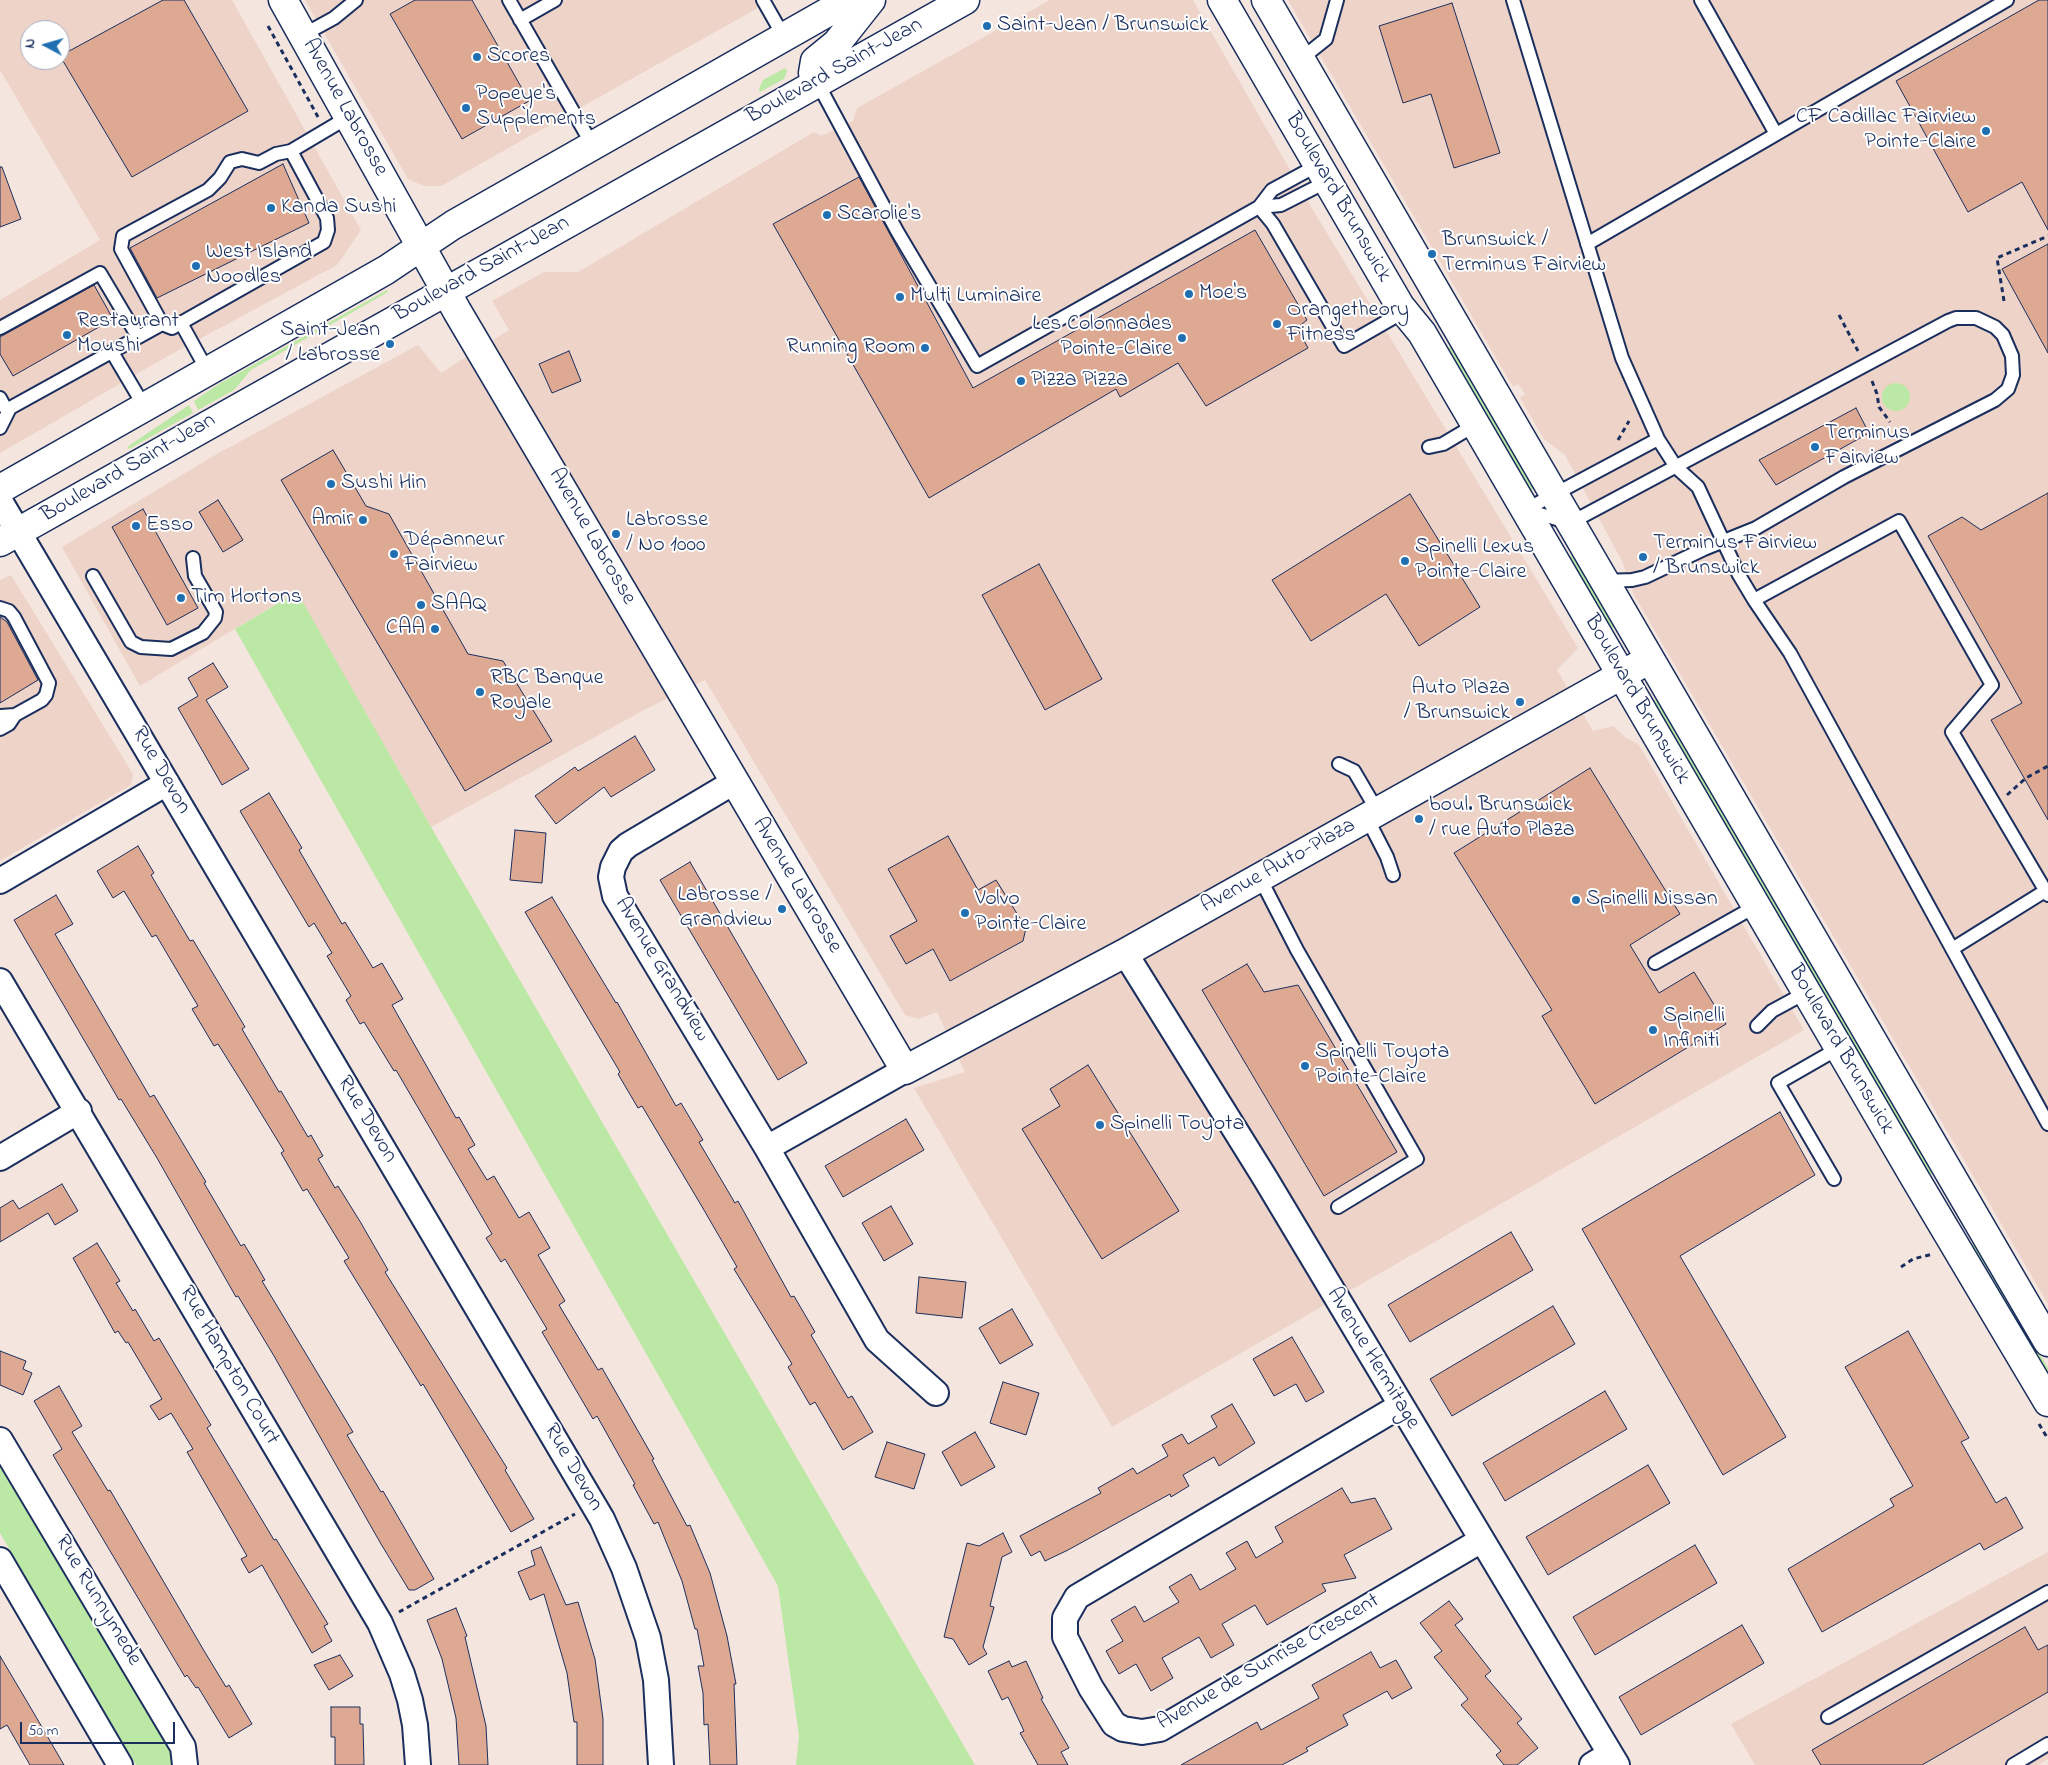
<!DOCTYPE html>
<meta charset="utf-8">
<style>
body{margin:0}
#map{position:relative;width:2048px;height:1765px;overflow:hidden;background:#f5e5df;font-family:"Indie Flower",sans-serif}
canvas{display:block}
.north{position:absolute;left:20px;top:20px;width:50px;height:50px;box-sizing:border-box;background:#fff;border:1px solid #a4acbf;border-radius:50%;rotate:276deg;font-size:14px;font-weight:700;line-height:20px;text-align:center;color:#1b2f5e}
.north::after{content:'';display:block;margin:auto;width:18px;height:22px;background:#1f6fb2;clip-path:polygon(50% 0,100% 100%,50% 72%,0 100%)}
.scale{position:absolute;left:20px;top:1722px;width:155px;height:22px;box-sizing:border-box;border:2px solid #1b2f5e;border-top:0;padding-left:6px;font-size:15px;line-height:18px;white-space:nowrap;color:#1b2f5e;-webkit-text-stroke:4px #fff;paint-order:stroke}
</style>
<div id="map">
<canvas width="2048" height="1765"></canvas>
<div class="north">N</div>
<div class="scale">50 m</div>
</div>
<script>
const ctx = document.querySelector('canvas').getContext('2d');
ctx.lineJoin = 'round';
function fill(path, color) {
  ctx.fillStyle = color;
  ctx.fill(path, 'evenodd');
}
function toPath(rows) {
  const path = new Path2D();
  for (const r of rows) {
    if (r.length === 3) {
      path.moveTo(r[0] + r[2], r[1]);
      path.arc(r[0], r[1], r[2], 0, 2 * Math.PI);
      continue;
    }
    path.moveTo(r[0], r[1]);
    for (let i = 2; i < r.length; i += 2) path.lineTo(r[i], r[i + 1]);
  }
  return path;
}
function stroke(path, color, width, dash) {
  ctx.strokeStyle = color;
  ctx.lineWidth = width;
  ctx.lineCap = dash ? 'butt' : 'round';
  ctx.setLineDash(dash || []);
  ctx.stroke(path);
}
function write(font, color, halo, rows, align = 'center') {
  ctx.font = font + ' "Indie Flower",sans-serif';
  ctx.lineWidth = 4;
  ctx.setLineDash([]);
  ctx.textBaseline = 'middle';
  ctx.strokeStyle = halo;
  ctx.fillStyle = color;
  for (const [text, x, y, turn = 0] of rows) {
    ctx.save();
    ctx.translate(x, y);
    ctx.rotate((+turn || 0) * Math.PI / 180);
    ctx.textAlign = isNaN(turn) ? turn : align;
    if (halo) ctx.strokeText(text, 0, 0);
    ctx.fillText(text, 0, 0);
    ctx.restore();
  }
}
fill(toPath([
 [0,0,232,0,361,230,337,265,168,356,0,453,0,300,100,240,0,70],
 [30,30,60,30,60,60,30,60],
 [305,0,772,0,441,186,424,186,408,179],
 [1050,0,1193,0,1313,210,1578,648,1557,670,1593,731,1613,726,1625,737,1639,745,1804,1030,1112,1427,914,1088,965,1072,937,1012,918,1019,905,1015,705,680,646,709,431,827,296,592,140,686,62,547,217,454,418,345,441,373,509,330,492,301,544,272,578,272,814,132,821,136,853,121,857,108],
 [1288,0,2048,0,2048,1304,1634,595,1623,563,1565,455,1544,439,1520,398,1525,394,1518,384,1513,387],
 [11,575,133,774,131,785,0,861,0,580],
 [2048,1552,2048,1759,2038,1765,1755,1765,1731,1724]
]), '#eed3c8');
fill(toPath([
 [785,68,787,71,784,79,760,92,759,89,763,80],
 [387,290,388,292,251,370,234,390,198,410,194,401,217,385],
 [1451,346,1534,488,1530,491,1448,348],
 [1896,397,14],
 [189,405,193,413,129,449,127,447],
 [1573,555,1615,626,1611,629,1569,557],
 [297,592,431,827,975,1765,796,1765,799,1736,778,1586,235,629],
 [1657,699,1932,1169,1933,1174,1929,1174,1709,797,1653,701],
 [1973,1242,2048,1368,2048,1377,1972,1247],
 [0,1460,173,1755,173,1765,136,1765,0,1533]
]), '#bce8a5');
const building = toPath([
 [163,0,184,0,248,111,132,177,60,56,163,0],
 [415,0,472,0,529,101,462,139,390,14,415,0],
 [2039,0,2048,0,2048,230,2022,182,1968,212,1896,81,2039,0],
 [1452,3,1500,153,1454,168,1431,94,1403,103,1379,26,1452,3],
 [283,164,309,223,157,298,130,248,283,164],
 [0,167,2,167,21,219,0,227,0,167],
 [859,177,973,388,1255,230,1307,320,1297,328,1308,348,1206,406,1178,363,1120,397,1116,389,929,498,773,224,859,177],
 [2048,244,2048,353,2002,269,2048,244],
 [94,285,113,319,13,376,0,354,0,337,94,285],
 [569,351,581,381,552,393,539,364,569,351],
 [1856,408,1869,433,1776,485,1759,460,1856,408],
 [333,450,366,506,389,514,468,654,503,661,552,741,465,791,281,480,333,450],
 [2048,493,2048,820,1991,720,2022,703,1928,536,1962,517,1981,530,2048,493],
 [1410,494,1480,607,1419,646,1386,594,1311,641,1272,580,1410,494],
 [218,500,243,540,223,552,199,512,218,500],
 [143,509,198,608,167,625,112,527,143,509],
 [1039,564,1102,679,1045,710,982,595,1039,564],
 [0,617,7,622,38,680,0,703,0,617],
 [213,663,228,687,206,700,249,769,222,785,178,708,198,696,188,678,213,663],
 [635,736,655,770,611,797,604,787,556,824,535,796,575,767,578,771,635,736],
 [1590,768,1680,914,1630,945,1659,993,1694,972,1726,1024,1595,1104,1542,1016,1552,1010,1454,853,1590,768],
 [269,793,302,848,299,850,342,924,345,922,373,968,382,963,403,999,392,1005,456,1118,459,1117,475,1145,468,1149,487,1180,494,1176,519,1218,529,1212,550,1248,538,1255,565,1301,559,1305,598,1370,602,1368,654,1459,652,1460,687,1526,690,1525,710,1573,727,1636,736,1684,734,1684,737,1765,710,1765,708,1724,704,1725,703,1693,698,1666,704,1666,697,1629,695,1629,682,1581,658,1522,654,1524,633,1485,635,1484,597,1416,593,1419,542,1332,547,1329,505,1259,501,1262,486,1238,492,1234,396,1070,394,1071,364,1022,360,1024,346,1000,351,996,327,956,332,953,314,923,309,927,240,811,269,793],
 [515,830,546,833,542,883,510,880,515,830],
 [948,836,978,890,996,880,1026,928,1023,941,950,981,933,949,906,964,890,936,917,921,888,869,948,836],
 [138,846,154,873,151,875,190,941,193,940,245,1027,242,1029,279,1092,281,1091,308,1137,311,1135,323,1156,318,1159,335,1188,338,1186,361,1223,388,1270,385,1272,507,1468,505,1470,534,1519,511,1532,423,1384,421,1386,360,1287,344,1261,349,1258,307,1189,303,1191,281,1153,284,1151,248,1092,218,1044,214,1046,192,1009,198,1006,156,935,152,937,124,891,113,898,97,871,138,846],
 [690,862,807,1063,778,1080,660,880,690,862],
 [56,895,73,924,55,934,150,1097,154,1095,206,1182,204,1183,241,1246,244,1244,250,1254,265,1280,262,1281,353,1432,347,1435,381,1492,383,1491,434,1579,415,1590,409,1590,381,1544,274,1356,238,1296,236,1297,157,1158,121,1099,119,1100,14,920,56,895],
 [552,897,616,1003,617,1002,676,1106,681,1103,703,1140,699,1142,735,1203,738,1201,791,1297,794,1296,815,1332,811,1335,848,1398,852,1396,873,1432,843,1450,815,1402,810,1405,788,1367,792,1364,734,1269,737,1267,701,1205,642,1106,638,1108,618,1074,620,1072,525,912,552,897],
 [1247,964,1264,992,1298,985,1397,1152,1324,1196,1202,990,1247,964],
 [1088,1065,1179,1211,1102,1259,1022,1129,1060,1106,1050,1089,1088,1065],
 [1780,1112,1815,1175,1680,1256,1786,1437,1723,1475,1582,1229,1780,1112],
 [906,1119,924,1150,843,1197,825,1166,906,1119],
 [62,1184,78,1211,55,1225,48,1213,0,1242,0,1208,13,1200,19,1209,62,1184],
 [891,1206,913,1244,884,1261,862,1223,891,1206],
 [1511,1232,1533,1270,1410,1342,1388,1305,1511,1232],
 [97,1243,120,1281,116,1283,133,1311,135,1309,154,1341,159,1338,211,1425,207,1428,274,1540,276,1539,328,1624,324,1626,332,1641,312,1653,262,1565,249,1573,241,1559,247,1556,187,1452,193,1449,171,1413,159,1420,150,1406,162,1399,128,1342,126,1343,118,1331,115,1333,73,1258,97,1243],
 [919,1277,966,1282,962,1318,916,1313,919,1277],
 [1553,1306,1575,1344,1452,1416,1430,1379,1553,1306],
 [1012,1309,1033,1345,1000,1364,979,1328,1012,1309],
 [1908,1331,1969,1438,1961,1442,1996,1503,2006,1497,2023,1528,1984,1550,1980,1543,1822,1632,1788,1569,1894,1506,1890,1499,1913,1486,1845,1367,1908,1331],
 [1292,1337,1324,1392,1306,1402,1296,1384,1274,1396,1253,1359,1292,1337],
 [0,1351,26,1361,23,1369,32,1373,23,1395,0,1385,0,1351],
 [1003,1382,1039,1393,1026,1435,990,1423,1003,1382],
 [59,1386,82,1426,72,1432,108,1491,110,1490,203,1649,226,1687,229,1685,252,1724,229,1738,198,1687,196,1688,187,1675,185,1677,53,1455,62,1449,34,1401,59,1386],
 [1605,1391,1627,1429,1505,1501,1483,1463,1605,1391],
 [1232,1404,1255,1443,1219,1466,1214,1457,1183,1475,1189,1486,1171,1497,1170,1494,1068,1550,1045,1561,1040,1551,1031,1556,1020,1536,1101,1493,1098,1488,1133,1468,1137,1474,1168,1456,1162,1445,1182,1434,1188,1444,1217,1427,1211,1416,1232,1404],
 [975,1432,995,1467,961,1486,942,1452,975,1432],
 [887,1442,925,1454,914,1489,875,1477,887,1442],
 [1648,1465,1670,1503,1548,1575,1526,1537,1648,1465],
 [1342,1488,1351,1503,1375,1498,1392,1529,1344,1555,1356,1578,1322,1584,1326,1591,1267,1625,1255,1605,1222,1624,1234,1645,1211,1658,1199,1637,1162,1658,1173,1678,1151,1691,1136,1664,1119,1674,1106,1651,1123,1641,1111,1620,1135,1606,1144,1622,1179,1602,1169,1587,1191,1574,1200,1590,1236,1569,1226,1553,1247,1541,1256,1558,1283,1542,1275,1527,1342,1488],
 [1003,1533,1012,1552,1002,1557,990,1606,994,1607,983,1647,987,1654,969,1665,953,1639,944,1637,967,1543,979,1546,1003,1533],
 [1695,1545,1717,1583,1595,1655,1573,1617,1695,1545],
 [541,1547,566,1605,578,1602,595,1659,603,1719,603,1765,577,1765,577,1722,574,1722,567,1673,544,1594,530,1600,518,1572,535,1565,531,1551,541,1547],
 [1449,1601,1463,1619,1455,1625,1491,1671,1485,1676,1522,1719,1517,1723,1538,1748,1517,1765,1504,1765,1496,1755,1501,1751,1461,1705,1468,1699,1434,1657,1442,1651,1420,1623,1449,1601],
 [456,1608,467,1636,465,1637,486,1726,488,1765,459,1765,456,1718,442,1659,427,1620,456,1608],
 [1742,1625,1764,1663,1641,1735,1619,1697,1742,1625],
 [2025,1627,2038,1650,2048,1645,2048,1692,1922,1765,1821,1765,1812,1750,2025,1627],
 [1371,1652,1380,1668,1396,1660,1412,1688,1392,1699,1387,1691,1343,1715,1348,1725,1306,1748,1308,1751,1282,1765,1181,1765,1257,1722,1261,1730,1319,1698,1312,1685,1371,1652],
 [340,1655,353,1676,329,1690,314,1665,340,1655],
 [0,1656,32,1710,64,1765,30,1765,7,1725,0,1729,0,1656],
 [1009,1661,1012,1667,1026,1661,1043,1698,1041,1699,1069,1748,1061,1752,1068,1765,1038,1765,1020,1733,1024,1731,1008,1697,1002,1700,988,1671,1009,1661],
 [331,1707,360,1707,360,1724,363,1724,364,1765,335,1765,335,1737,331,1737,331,1707]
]);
fill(building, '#dea993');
stroke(building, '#1b2f5e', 1);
const lane = toPath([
 [509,0,593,146],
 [763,0,784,37],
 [1513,0,1622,358,1658,439,1676,467,1698,487,1739,575,1754,600,1790,653,2048,1124],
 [1701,0,1776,134],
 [520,20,555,0],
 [303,35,334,18,356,0],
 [1301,59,1326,39,1337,0],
 [817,82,897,231,977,366,1259,207,1272,190,1318,165],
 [291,151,327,218,328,230,324,242,172,328,162,324,121,249,123,236,208,190,220,178,230,162,242,159,259,163,276,154,291,151,350,116],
 [1259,207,1273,224,1344,346,1405,311],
 [1259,207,1281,205,1328,181],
 [1587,244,2007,0],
 [181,323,207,370],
 [0,328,100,273,138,337],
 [112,352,144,406],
 [0,398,7,411],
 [0,428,10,408,162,324],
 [1429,447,1443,444,1475,425],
 [1525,510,1658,439],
 [1530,511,1570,523,1948,321,1956,318,1976,318,1995,327,2003,335,2012,356,2013,375,2008,389,1995,400,1844,477,1756,528,1704,549,1645,577,1632,580,1604,581],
 [93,576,131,642,141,647,171,649,203,633,215,618,216,612,195,576,193,558],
 [1754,600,1899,521,1992,685,1952,732,2048,895],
 [0,608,9,611,14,617,49,683,46,695,42,700,15,715,0,716],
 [0,729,9,724,15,715],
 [1339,764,1354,771,1378,812],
 [1367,818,1387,857,1393,875],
 [1260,878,1297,950,1417,1159,1338,1207],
 [1952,949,2045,891],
 [1655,963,1756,906],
 [1757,1026,1772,1011,1807,992],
 [1834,1179,1778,1083,1839,1048],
 [1828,1717,2048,1592],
 [2013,1765,2048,1744]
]);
const street = toPath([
 [0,501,602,1519,624,1568,648,1638,656,1680,661,1765],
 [734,782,628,845,621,851,613,867,611,877,615,896,767,1148,877,1340,936,1393],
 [0,881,167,783],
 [1125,953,1265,1178,1617,1765],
 [0,981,380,1623,402,1674,410,1700,415,1725,418,1765],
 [767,1148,905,1070],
 [0,1158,79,1111],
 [1400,1406,1077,1597,1065,1618,1065,1637,1091,1688,1114,1724,1123,1729,1142,1732,1160,1729,1480,1541],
 [0,1440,183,1747,185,1765],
 [0,1560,120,1765],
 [1592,1765,1610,1754]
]);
const secondary = toPath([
 [283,0,457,311,905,1070,1125,953,1650,659],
 [1222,0,1400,306,1422,333,1916,1180,2048,1402],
 [1266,0,2048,1342],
 [817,82,813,73,815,61,837,43,871,0],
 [0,489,386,270,453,225,849,0],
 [0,542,965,0]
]);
stroke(lane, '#1b2f5e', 16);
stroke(street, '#1b2f5e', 28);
stroke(secondary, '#1b2f5e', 31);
stroke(toPath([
 [268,26,318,117],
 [2004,301,1997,258,2048,236],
 [1839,315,1858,351],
 [1872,381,1877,394,1879,407,1890,422],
 [1618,440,1629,421],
 [2007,795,2026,778,2048,766],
 [1901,1267,1913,1259,1933,1254],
 [2039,1424,2048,1439],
 [399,1612,575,1514]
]), '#1b2f5e', 3, [5, 4]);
stroke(lane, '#fff', 12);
stroke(street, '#fff', 24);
stroke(secondary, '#fff', 28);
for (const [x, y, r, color] of [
 [987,26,5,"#1f6fb2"],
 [477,57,5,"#1f6fb2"],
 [466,108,5,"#1f6fb2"],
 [1986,131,5,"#1f6fb2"],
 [271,208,5,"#1f6fb2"],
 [827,215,5,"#1f6fb2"],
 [1432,254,5,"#1f6fb2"],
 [196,266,5,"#1f6fb2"],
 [1189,294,5,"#1f6fb2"],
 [900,297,5,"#1f6fb2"],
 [1277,324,5,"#1f6fb2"],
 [67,335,5,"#1f6fb2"],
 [1182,338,5,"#1f6fb2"],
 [390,344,5,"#1f6fb2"],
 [925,348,5,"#1f6fb2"],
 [1021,381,5,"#1f6fb2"],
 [1815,447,5,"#1f6fb2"],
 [331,484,5,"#1f6fb2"],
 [363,520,5,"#1f6fb2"],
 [136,526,5,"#1f6fb2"],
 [616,534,5,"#1f6fb2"],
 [394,554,5,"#1f6fb2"],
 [1643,557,5,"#1f6fb2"],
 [1405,561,5,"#1f6fb2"],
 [181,598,5,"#1f6fb2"],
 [421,605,5,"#1f6fb2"],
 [435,629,5,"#1f6fb2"],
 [480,692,5,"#1f6fb2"],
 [1520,702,5,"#1f6fb2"],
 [1419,819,5,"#1f6fb2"],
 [1576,900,5,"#1f6fb2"],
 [782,909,5,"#1f6fb2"],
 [965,913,5,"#1f6fb2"],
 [1653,1030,5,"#1f6fb2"],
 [1305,1066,5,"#1f6fb2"],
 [1100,1125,5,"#1f6fb2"]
]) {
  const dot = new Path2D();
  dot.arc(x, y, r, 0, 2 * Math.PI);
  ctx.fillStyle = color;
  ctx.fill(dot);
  stroke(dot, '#fff', 2);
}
write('22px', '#1b2f5e', '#fff', [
 ["Saint-Jean / Brunswick",997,26],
 ["Scores",487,57],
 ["Popeye's",476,95],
 ["Supplements",476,120],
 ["CF Cadillac Fairview",1976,118,"right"],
 ["Pointe-Claire",1976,143,"right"],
 ["Kanda Sushi",281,208],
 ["Scarolie's",837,215],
 ["Brunswick /",1442,241],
 ["Terminus Fairview",1442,266],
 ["West Island",206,253],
 ["Noodles",206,278],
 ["Moe's",1199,294],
 ["Multi Luminaire",910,297],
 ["Orangetheory",1287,311],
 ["Fitness",1287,336],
 ["Restaurant",77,322],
 ["Moushi",77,347],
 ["Les Colonnades",1172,325,"right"],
 ["Pointe-Claire",1172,350,"right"],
 ["Saint-Jean",380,331,"right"],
 ["/ Labrosse",380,356,"right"],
 ["Running Room",915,348,"right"],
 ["Pizza Pizza",1031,381],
 ["Terminus",1825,434],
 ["Fairview",1825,459],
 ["Sushi Hin",341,484],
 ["Amir",353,520,"right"],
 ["Labrosse",626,521],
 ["/ No 1000",626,546],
 ["Esso",146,526],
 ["Dépanneur",404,541],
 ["Fairview",404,566],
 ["Terminus Fairview",1653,544],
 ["/ Brunswick",1653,569],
 ["Spinelli Lexus",1415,548],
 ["Pointe-Claire",1415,573],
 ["Tim Hortons",191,598],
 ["SAAQ",431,605],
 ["CAA",425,629,"right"],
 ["RBC Banque",490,679],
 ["Royale",490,704],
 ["Auto Plaza",1510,689,"right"],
 ["/ Brunswick",1510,714,"right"],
 ["boul. Brunswick",1429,806],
 ["/ rue Auto Plaza",1429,831],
 ["Labrosse /",772,896,"right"],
 ["Grandview",772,921,"right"],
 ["Volvo",975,900],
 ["Pointe-Claire",975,925],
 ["Spinelli Nissan",1586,900],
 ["Spinelli",1663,1017],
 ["Infiniti",1663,1042],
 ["Spinelli Toyota",1315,1053],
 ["Pointe-Claire",1315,1078],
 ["Spinelli Toyota",1110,1125]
], 'left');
write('22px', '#1b2f5e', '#fff', [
 ["Boulevard Saint-Jean",835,72,-29],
 ["Avenue Labrosse",344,108,61],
 ["Boulevard Brunswick",1337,198,60],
 ["Boulevard Saint-Jean",482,270,-29],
 ["Boulevard Saint-Jean",129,469,-30],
 ["Avenue Labrosse",591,537,60],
 ["Boulevard Brunswick",1636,700,60],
 ["Rue Devon",160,771,60],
 ["Avenue Auto-Plaza",1279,867,-29],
 ["Avenue Labrosse",796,886,59],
 ["Avenue Grandview",661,970,59],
 ["Boulevard Brunswick",1840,1050,60],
 ["Rue Devon",366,1120,59],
 ["Avenue Hermitage",1372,1359,59],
 ["Rue Hampton Court",228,1366,60],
 ["Rue Devon",572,1468,60],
 ["Rue Runnymede",97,1601,59],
 ["Avenue de Sunrise Crescent",1269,1663,-30]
]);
</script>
